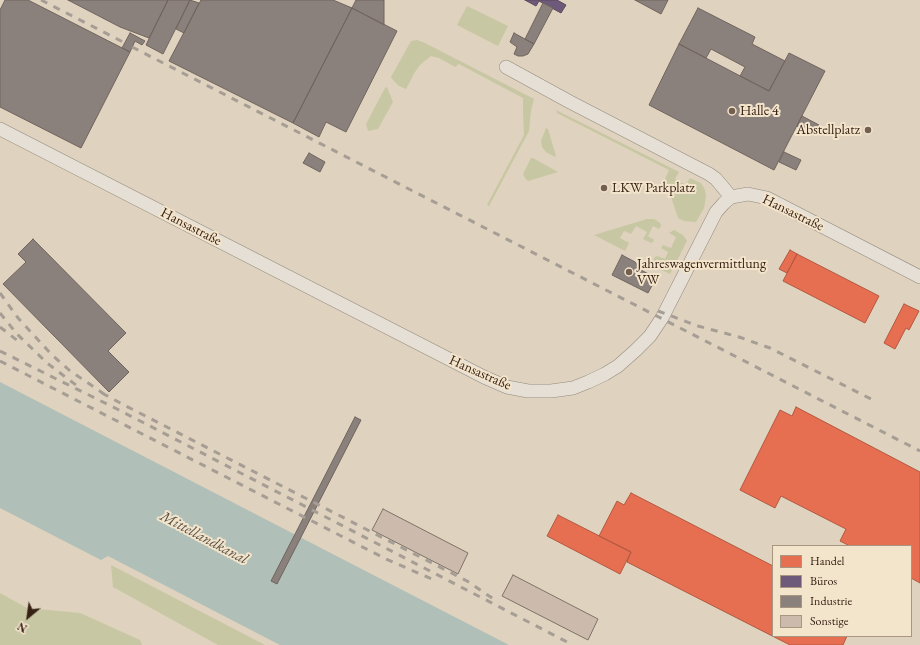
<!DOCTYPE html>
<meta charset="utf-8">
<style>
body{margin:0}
#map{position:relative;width:920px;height:645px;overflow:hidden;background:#dfd2be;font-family:"EB Garamond",serif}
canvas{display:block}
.legend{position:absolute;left:772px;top:545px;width:140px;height:92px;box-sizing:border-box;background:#f3e4cc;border:1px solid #a89682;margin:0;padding:5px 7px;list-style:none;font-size:12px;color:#372114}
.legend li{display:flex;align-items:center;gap:8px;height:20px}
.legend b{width:20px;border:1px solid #a89682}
.north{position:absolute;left:8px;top:597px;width:40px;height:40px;-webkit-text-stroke:3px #f3e4cc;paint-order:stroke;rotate:209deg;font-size:11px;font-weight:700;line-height:16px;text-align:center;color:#372114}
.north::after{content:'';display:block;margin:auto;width:14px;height:18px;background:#372114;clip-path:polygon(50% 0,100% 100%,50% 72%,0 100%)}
</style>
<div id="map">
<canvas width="920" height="645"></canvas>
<ul class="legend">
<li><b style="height:11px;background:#e76f51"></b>Handel</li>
<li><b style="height:11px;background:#6d597a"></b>Büros</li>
<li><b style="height:11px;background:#8a817c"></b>Industrie</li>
<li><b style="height:11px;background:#ccbbac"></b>Sonstige</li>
</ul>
<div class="north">N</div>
</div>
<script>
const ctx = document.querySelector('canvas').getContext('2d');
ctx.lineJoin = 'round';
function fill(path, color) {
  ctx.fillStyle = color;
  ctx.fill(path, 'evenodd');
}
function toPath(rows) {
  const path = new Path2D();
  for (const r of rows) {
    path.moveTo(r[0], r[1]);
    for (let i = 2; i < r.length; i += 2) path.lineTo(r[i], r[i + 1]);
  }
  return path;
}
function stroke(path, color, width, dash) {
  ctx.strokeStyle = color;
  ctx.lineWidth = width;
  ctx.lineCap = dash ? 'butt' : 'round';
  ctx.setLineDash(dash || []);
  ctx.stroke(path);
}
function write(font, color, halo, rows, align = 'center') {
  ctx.font = font + ' "EB Garamond",serif';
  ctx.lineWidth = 4;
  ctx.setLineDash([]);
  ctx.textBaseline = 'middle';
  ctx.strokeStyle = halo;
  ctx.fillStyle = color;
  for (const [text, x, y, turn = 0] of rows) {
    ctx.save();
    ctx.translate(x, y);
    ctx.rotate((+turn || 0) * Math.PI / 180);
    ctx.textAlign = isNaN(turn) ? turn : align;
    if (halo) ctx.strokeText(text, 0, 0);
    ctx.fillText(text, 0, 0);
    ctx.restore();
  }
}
fill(toPath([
 [467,6,508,26,498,46,457,25],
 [417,40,425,43,534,99,531,111,529,131,489,206,487,205,524,135,523,112,523,98,459,64,455,67,439,58,431,56,420,65,415,72,406,89,399,86,393,80,391,77,411,41],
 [387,87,393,102,378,129,368,131,366,124,385,88],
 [556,110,679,172,675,179,686,185,690,178,701,183,705,190,706,197,704,208,696,222,684,221,678,218,665,179,669,170,557,113],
 [546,128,548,129,556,156,555,157,546,152,542,147,541,141],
 [531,158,533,158,558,172,528,181,525,178,523,174],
 [647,219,654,219,660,223,661,226,659,229,653,226,648,236,654,240,653,242,651,243,643,239,647,232,636,226,631,234,624,231,620,238,629,243,625,251,594,235],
 [674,230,683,235,687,241,670,274,651,265,655,257,657,256,665,259,668,252,661,248,663,245,671,248,676,237,669,233],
 [111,565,265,645,218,645,113,587],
 [0,593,27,608,80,613,140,640,142,645,0,645]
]), '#c8c7a3');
fill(toPath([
 [0,382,350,563,509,645,280,645,108,556,101,560,0,508]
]), '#b0bfb7');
const shops = toPath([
 [790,250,797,254,787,273,779,269,790,250],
 [797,254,879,296,865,323,783,281,797,254],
 [904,304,919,311,909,330,906,328,895,349,884,343,904,304],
 [796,407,920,472,920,583,911,578,911,546,850,546,840,541,846,529,781,496,775,508,740,490,780,410,792,416,796,407],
 [631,493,773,566,773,636,847,636,843,645,790,645,627,562,631,552,599,536,617,501,624,505,631,493],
 [558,515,631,552,620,574,547,536,558,515]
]);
fill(shops, '#e76f51');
stroke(shops, '#b2583f', 1);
const offices = toPath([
 [525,0,557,0,566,5,561,13,539,1,536,6,525,0]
]);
fill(offices, '#6d597a');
stroke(offices, '#5d485b', 1);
const industry = toPath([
 [5,0,28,0,130,52,81,148,0,107,0,10,5,0],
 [68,0,168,0,149,38,120,27,68,0],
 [168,0,190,0,163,54,146,45,168,0],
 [190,0,199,3,184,33,176,29,190,0],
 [201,0,333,0,352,8,293,123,169,61,201,0],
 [356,0,384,0,384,25,352,8,356,0],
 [635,0,668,0,661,14,635,0],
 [543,3,553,8,534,44,525,39,543,3],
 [352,8,397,31,346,132,326,122,319,137,293,123,352,8],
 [698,8,755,37,752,44,785,61,769,91,740,76,745,67,711,49,706,58,679,44,698,8],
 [130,33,145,41,142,45,135,41,130,52,122,48,130,33],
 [514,33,534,44,528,54,523,56,518,56,514,54,517,47,510,42,514,33],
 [679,44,769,91,789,53,825,71,774,170,649,105,679,44],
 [802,116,819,125,814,135,797,126,802,116],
 [784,152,801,160,796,170,779,162,784,152],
 [309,153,325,162,320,172,303,163,309,153],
 [33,239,126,333,108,351,129,372,109,392,3,284,26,262,18,254,33,239],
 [622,255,635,262,641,270,656,278,648,293,612,275,622,255],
 [355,417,361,420,277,584,271,581,355,417]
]);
fill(industry, '#8a817c');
stroke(industry, '#71645d', 1);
const building = toPath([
 [383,509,468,553,458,574,372,530,383,509],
 [513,575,598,619,588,640,502,596,513,575]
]);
fill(building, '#ccbbac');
stroke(building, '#7d7267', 1);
const minor = toPath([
 [506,67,570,102,709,174,716,179,731,197],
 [0,129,484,377,507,387,528,391,551,391,573,388,588,382,605,374,618,366,636,350,650,336,662,318,716,212,724,203,731,197,748,194,767,198,920,277]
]);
stroke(minor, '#948a7d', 14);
stroke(minor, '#e5dfd5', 13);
stroke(toPath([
 [41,0,125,43],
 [132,47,920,451],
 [0,293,18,318,52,355,69,370,107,396],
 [658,311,698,326,739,337,770,348,873,400],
 [0,313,17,334,47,363,76,385],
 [0,327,18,341],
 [0,351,117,409,573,645],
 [0,361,386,559,434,580],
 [102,393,124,405,467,581,498,602]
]), '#a69e95', 3, [7, 7]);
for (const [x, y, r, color] of [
 [732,111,4,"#725f50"],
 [868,130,4,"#725f50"],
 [604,188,4,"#725f50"],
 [629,272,4,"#725f50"]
]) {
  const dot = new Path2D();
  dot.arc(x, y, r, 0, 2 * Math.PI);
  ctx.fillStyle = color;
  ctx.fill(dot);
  stroke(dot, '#f3e4cc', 1.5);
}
write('14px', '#372114', '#f3e4cc', [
 ["Halle 4",740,111],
 ["Abstellplatz",860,130,"right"],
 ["LKW Parkplatz",612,188],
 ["Jahreswagenvermittlung",637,264],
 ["VW",637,280]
], 'left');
write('14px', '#372114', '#f3e4cc', [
 ["Hansastraße",793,213,26],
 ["Hansastraße",191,227,27],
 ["Hansastraße",480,373,24]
]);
write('italic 15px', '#554e44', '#f3e4cc', [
 ["Mittellandkanal",204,538,28]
]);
</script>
